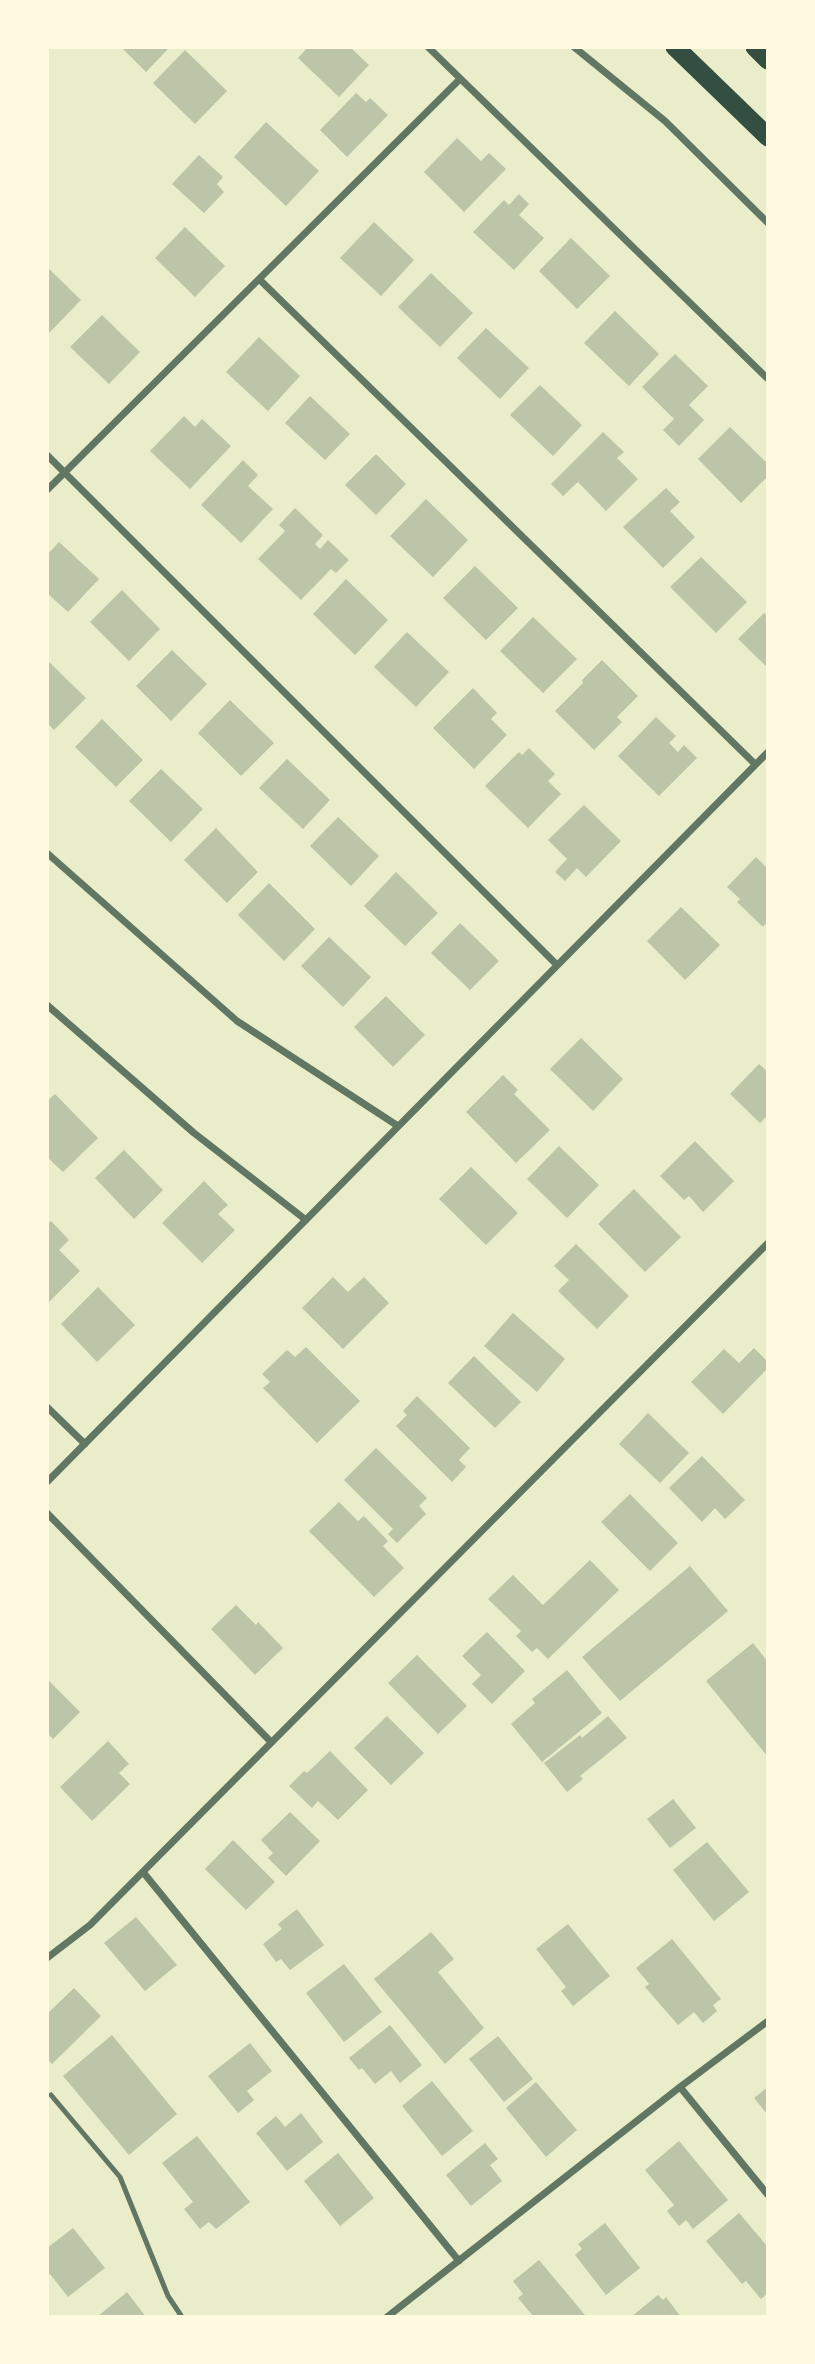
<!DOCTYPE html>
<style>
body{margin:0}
#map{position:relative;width:815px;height:2364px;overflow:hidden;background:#e9edc9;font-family:Manrope,sans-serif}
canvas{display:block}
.frame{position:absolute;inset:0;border:49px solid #fefae0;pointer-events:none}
</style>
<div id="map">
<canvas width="815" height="2364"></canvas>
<div class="frame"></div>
</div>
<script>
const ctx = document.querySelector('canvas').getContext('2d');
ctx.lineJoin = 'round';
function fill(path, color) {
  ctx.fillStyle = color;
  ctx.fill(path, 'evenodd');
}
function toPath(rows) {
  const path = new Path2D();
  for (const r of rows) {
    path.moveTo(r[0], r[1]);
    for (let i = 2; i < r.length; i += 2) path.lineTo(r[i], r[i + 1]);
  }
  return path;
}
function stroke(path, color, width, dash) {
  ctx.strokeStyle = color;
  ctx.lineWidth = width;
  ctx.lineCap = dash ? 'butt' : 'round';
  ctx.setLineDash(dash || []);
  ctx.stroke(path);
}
fill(toPath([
 [121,47,170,47,146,72],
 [308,47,350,47,369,65,339,97,298,58],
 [185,50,227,91,195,124,153,83],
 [356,93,366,102,370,98,388,115,347,157,320,130],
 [266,122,319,171,286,206,234,157],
 [457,138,481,161,489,153,506,169,464,212,424,172],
 [199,155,223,177,217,184,224,192,204,213,172,184],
 [519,194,529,204,519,215,544,238,514,270,473,232,504,200,509,205],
 [374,222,414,260,381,296,340,258],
 [185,227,225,266,195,297,155,258],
 [571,238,610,276,577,309,539,271],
 [47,267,81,300,49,333,47,331],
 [431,273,473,313,440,347,398,307],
 [615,311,659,354,629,386,584,343],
 [102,315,140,352,109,384,70,347],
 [486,328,529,368,500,399,457,358],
 [259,337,300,376,268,411,226,372],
 [675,354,708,386,689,405,704,420,679,446,663,430,674,419,642,387],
 [540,385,582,425,553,456,510,415],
 [310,396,350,434,325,460,285,423],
 [184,416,195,427,202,419,231,446,190,489,150,451],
 [730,427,768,464,768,476,741,503,698,459],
 [603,432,624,452,617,458,638,479,606,511,578,482,563,496,551,484],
 [376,454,406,484,376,515,345,485],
 [243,460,258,475,248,486,273,509,241,543,201,505],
 [666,488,680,502,670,511,695,537,663,568,623,527],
 [426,499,468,540,433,577,390,536],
 [295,508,323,535,315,544,320,549,328,540,349,560,336,573,331,569,301,600,258,559,285,531,279,525],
 [59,542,99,579,68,612,47,593,47,555],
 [701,557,747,602,716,633,670,587],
 [475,566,518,608,486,640,443,598],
 [346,579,388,620,355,655,313,614],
 [122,590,160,629,129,661,90,622],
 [764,613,768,616,768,668,738,639],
 [533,617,577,659,543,693,500,651],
 [407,632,449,672,416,707,374,667],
 [172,650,207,684,171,721,136,686],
 [47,660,86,698,54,730,47,723],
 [602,660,638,696,617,717,622,722,594,750,555,711,583,683,582,680],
 [473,688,497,713,491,719,507,735,474,769,433,728],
 [230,700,274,743,241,776,198,733],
 [656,717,676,736,669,743,678,752,684,745,697,758,659,796,618,756],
 [102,719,143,760,116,787,75,747],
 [529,748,555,774,548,781,561,794,528,828,485,786,519,752,522,755],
 [287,759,330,800,303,829,259,788],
 [161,769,203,809,171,842,129,801],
 [584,805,621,841,586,877,577,868,565,881,555,872,567,859,548,840],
 [338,817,379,856,351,886,310,846],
 [216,828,258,872,227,903,184,860],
 [756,857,768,869,768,926,765,924,763,927,737,902,740,899,727,887],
 [396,872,438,913,405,946,364,906],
 [269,883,315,929,284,961,238,915],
 [681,907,720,945,685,980,647,941],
 [460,923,499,961,470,990,431,953],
 [329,937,371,977,343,1007,301,966],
 [386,996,425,1035,393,1067,354,1027],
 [581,1038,623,1079,593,1111,550,1069],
 [759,1064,768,1072,768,1118,766,1117,760,1123,730,1094],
 [503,1075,518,1090,514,1094,550,1130,516,1163,466,1112],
 [55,1094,98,1138,63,1172,47,1157,47,1101],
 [695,1141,734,1181,703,1212,689,1196,684,1200,660,1176],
 [559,1146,599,1185,567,1218,527,1179],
 [124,1150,163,1190,134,1219,95,1178],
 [471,1167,518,1213,486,1245,439,1199],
 [204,1181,228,1205,218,1214,235,1230,202,1263,162,1223],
 [634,1189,681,1237,645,1272,598,1224],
 [51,1221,69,1240,59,1250,80,1271,47,1304,47,1224],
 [576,1244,629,1296,597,1329,558,1291,569,1280,554,1266],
 [333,1277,348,1292,364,1277,389,1303,343,1349,302,1308],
 [98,1287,135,1325,97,1362,61,1324],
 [513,1313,565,1359,537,1392,484,1346],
 [306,1347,360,1401,317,1443,263,1388,270,1382,262,1374,287,1350,295,1357],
 [754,1348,768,1362,768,1368,723,1414,691,1382,724,1349,739,1363],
 [474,1356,521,1402,495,1428,448,1383],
 [417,1396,470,1448,459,1460,466,1467,452,1482,396,1426,407,1415,403,1411],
 [648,1413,689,1453,660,1483,619,1444],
 [376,1448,427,1498,419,1506,426,1514,397,1543,388,1534,393,1529,344,1480],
 [702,1456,745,1500,725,1519,715,1508,702,1522,669,1488],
 [630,1494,678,1543,650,1571,601,1522],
 [339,1502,358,1521,364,1516,388,1541,383,1546,404,1568,374,1597,309,1531],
 [590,1560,619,1590,548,1659,537,1648,532,1652,516,1636,521,1631,488,1599,513,1575,543,1605],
 [690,1566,728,1611,620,1701,582,1657],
 [236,1605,256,1625,258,1622,283,1648,255,1675,211,1629],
 [487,1632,525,1671,492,1704,472,1684,481,1675,462,1656],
 [753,1643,768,1662,768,1757,706,1681],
 [417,1655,467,1706,438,1734,388,1683],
 [567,1670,602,1713,542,1762,511,1724,535,1703,532,1699],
 [47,1679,80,1712,53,1739,47,1733],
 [387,1716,424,1753,391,1785,354,1748],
 [608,1716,627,1738,580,1776,583,1779,567,1792,544,1763,580,1735,582,1738],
 [108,1741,129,1764,119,1773,130,1784,92,1821,60,1787],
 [330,1751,368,1790,338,1820,318,1801,312,1808,289,1786,304,1771,307,1773],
 [673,1799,696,1828,670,1848,647,1819],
 [290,1812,320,1841,286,1876,268,1858,273,1853,261,1840],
 [233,1840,275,1882,246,1910,205,1869],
 [707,1842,749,1892,714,1921,673,1870],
 [297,1909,324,1945,290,1970,281,1959,276,1962,263,1944,282,1929,278,1924],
 [136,1917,177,1965,145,1991,104,1943],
 [568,1924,610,1976,573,2006,561,1991,566,1987,536,1949],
 [431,1932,454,1959,438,1972,484,2028,445,2064,374,1979],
 [672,1939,721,1999,713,2005,717,2011,703,2023,694,2012,678,2025,645,1987,649,1984,636,1968],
 [344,1964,382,2012,344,2042,306,1993],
 [74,1988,101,2016,52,2064,47,2059,47,2014],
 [390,2025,422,2065,400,2083,391,2071,375,2084,362,2068,359,2070,349,2058],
 [112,2035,177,2114,129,2155,63,2076],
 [498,2036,533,2079,504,2102,469,2059],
 [250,2043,272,2071,247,2091,254,2100,238,2113,208,2076],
 [432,2081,473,2131,442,2156,402,2106],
 [536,2082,577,2130,546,2157,506,2108],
 [768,2087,768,2115,754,2098],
 [301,2113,323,2142,287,2171,256,2133,276,2116,285,2127],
 [197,2136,250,2202,216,2229,209,2222,200,2229,184,2209,193,2202,162,2163],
 [679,2141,728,2200,693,2229,686,2220,679,2226,667,2211,674,2205,645,2170],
 [485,2143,498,2159,490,2165,502,2181,471,2206,446,2175],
 [338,2153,374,2198,340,2226,304,2181],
 [739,2213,768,2247,768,2293,761,2299,746,2281,742,2284,706,2241],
 [605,2223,640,2268,606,2295,575,2255,582,2249,578,2244],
 [73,2228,105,2268,68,2297,50,2274,47,2276,47,2248],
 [539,2260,585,2315,583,2317,534,2317,518,2298,523,2294,513,2281],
 [127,2292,146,2317,97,2317],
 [658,2295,663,2300,666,2297,681,2317,631,2317]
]), '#bcc5a7');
stroke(toPath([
 [51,2095,120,2177,168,2296,182,2317]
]), '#617663', 5);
stroke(toPath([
 [428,47,768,379],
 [574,47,665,121,768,223],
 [260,280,755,764],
 [47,455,557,965],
 [47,490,460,79],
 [47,853,237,1021,398,1126],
 [47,1005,194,1133,306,1220],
 [47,1407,85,1444],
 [47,1482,768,752],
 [47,1513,271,1742],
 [143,1872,459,2261],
 [47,1958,90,1925,768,1243],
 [680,2087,768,2195],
 [387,2317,680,2087,768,2021]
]), '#617663', 7);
stroke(toPath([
 [675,47,768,137],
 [755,47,768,60]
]), '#344e41', 19);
</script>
